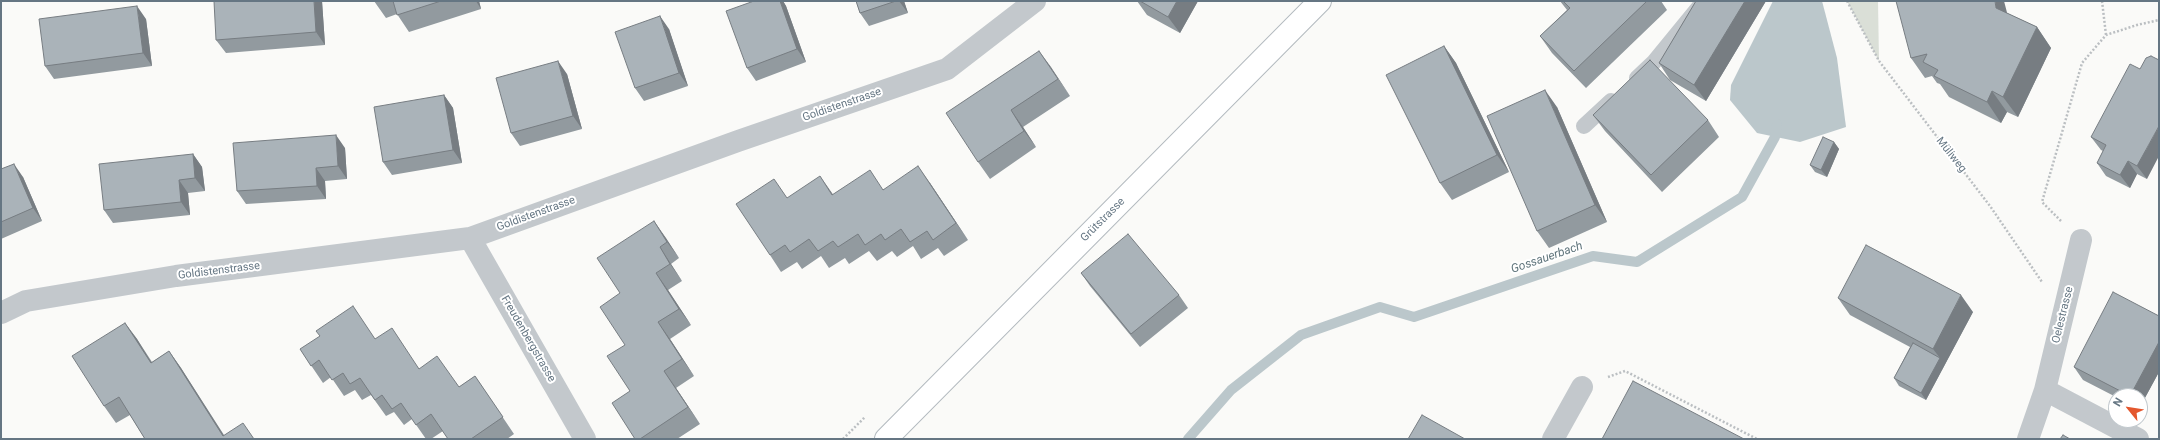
<!DOCTYPE html>
<meta charset="utf-8">
<style>
body{margin:0}
#map{position:relative;width:2160px;height:440px;overflow:hidden;background:#fafaf8;font-family:Roboto,sans-serif}
canvas{display:block}
.frame{position:absolute;inset:0;border:2px solid #657683;pointer-events:none}
.north{position:absolute;left:2108px;top:388px;width:40px;height:40px;box-sizing:border-box;background:#fff;border:1px solid #c1c8cd;border-radius:50%;rotate:300deg;font-size:11px;font-weight:700;line-height:16px;text-align:center;color:#657683}
.north::after{content:'';display:block;margin:auto;width:14px;height:18px;background:#e4572e;clip-path:polygon(50% 0,100% 100%,50% 72%,0 100%)}
</style>
<div id="map">
<canvas width="2160" height="440"></canvas>
<div class="frame"></div>
<div class="north">N</div>
</div>
<script>
const ctx = document.querySelector('canvas').getContext('2d');
ctx.lineJoin = 'round';
function fill(path, color) {
  ctx.fillStyle = color;
  ctx.fill(path, 'evenodd');
}
function toPath(rows) {
  const path = new Path2D();
  for (const r of rows) {
    path.moveTo(r[0], r[1]);
    for (let i = 2; i < r.length; i += 2) path.lineTo(r[i], r[i + 1]);
  }
  return path;
}
function stroke(path, color, width, dash) {
  ctx.strokeStyle = color;
  ctx.lineWidth = width;
  ctx.lineCap = dash ? 'butt' : 'round';
  ctx.setLineDash(dash || []);
  ctx.stroke(path);
}
function write(font, color, halo, rows, align = 'center') {
  ctx.font = font + ' Roboto,sans-serif';
  ctx.lineWidth = 4;
  ctx.setLineDash([]);
  ctx.textBaseline = 'middle';
  ctx.strokeStyle = halo;
  ctx.fillStyle = color;
  for (const [text, x, y, turn = 0] of rows) {
    ctx.save();
    ctx.translate(x, y);
    ctx.rotate((+turn || 0) * Math.PI / 180);
    ctx.textAlign = isNaN(turn) ? turn : align;
    if (halo) ctx.strokeText(text, 0, 0);
    ctx.fillText(text, 0, 0);
    ctx.restore();
  }
}
fill(toPath([
 [1847,1,1878,1,1879,61]
]), '#dadfd7');
fill(toPath([
 [1773,1,1822,1,1837,58,1846,127,1800,142,1757,133,1730,100,1731,85]
]), '#bbc7cb');
stroke(toPath([
 [1188,439,1231,390,1301,335,1380,307,1414,317,1593,256,1637,262,1742,197,1775,137,1777,124]
]), '#bbc7cb', 10);
const secondary = toPath([
 [886,439,1320,1]
]);
stroke(secondary, '#b3babf', 24);
stroke(toPath([
 [1847,1,1879,61,1990,206,2042,282],
 [2102,1,2106,35],
 [2061,221,2042,202,2082,63,2106,35,2137,25,2159,20],
 [1608,377,1625,371,1757,439],
 [843,439,865,417]
]), '#bbbfc2', 2.5, [2, 2]);
stroke(toPath([
 [1637,78,1654,62,1704,1],
 [1584,126,1611,101]
]), '#c3c8cc', 16);
stroke(toPath([
 [470,238,585,439],
 [1,313,26,301,176,276,470,238,738,141,947,69,1035,1],
 [2045,390,2138,439],
 [1553,439,1582,387],
 [2028,439,2045,390,2081,240]
]), '#c3c8cc', 22);
stroke(secondary, '#fff', 22);
fill(toPath([
 [322,1,325,45,226,53,216,40],
 [374,1,479,1,481,9,409,32,397,14,386,18],
 [780,1,783,1,786,6,806,62,756,81,747,68],
 [856,1,904,1,908,13,869,26,860,13],
 [1137,1,1198,1,1180,33,1147,15],
 [1560,1,1661,1,1667,10,1586,88,1552,53,1540,36,1567,10],
 [1696,1,1766,1,1706,101,1670,80,1659,63],
 [2007,13,2037,27,2051,48,2018,117,2007,112,2001,123,1949,97,1940,84,1937,83,1932,76,1925,78,1911,58],
 [146,19,152,66,54,79,45,66],
 [669,29,688,86,644,101,635,88],
 [1444,46,1456,63,1509,172,1452,200,1440,183],
 [1039,51,1070,96,1023,127,1036,147,990,179,978,162],
 [2140,69,2147,179,2137,174,2130,188,2106,176,2097,163,2103,151,2101,150,2091,137],
 [567,74,582,129,520,146,511,133],
 [444,95,453,108,462,163,392,175,383,162],
 [1557,107,1607,222,1549,248,1537,231],
 [1593,115,1708,120,1719,137,1662,192,1605,131],
 [1834,142,1839,149,1827,177,1815,172,1810,165],
 [345,148,347,179,325,181,326,199,246,204,237,191],
 [193,154,202,167,205,191,188,193,190,215,113,223,104,210],
 [1,169,23,177,42,221,1,239],
 [930,183,968,240,944,256,938,248,921,259,913,246,897,257,892,251,877,261,869,251,849,264,845,258,829,268,821,256,802,269,797,262,781,272,770,255,788,198,833,195,884,189],
 [654,221,679,258,671,264,682,281,668,290,691,325,670,339,694,376,676,388,700,424,677,439,635,439,630,391,625,345],
 [1081,273,1179,295,1188,308,1140,347,1090,286],
 [1838,298,1973,312,1926,400,1899,386,1894,378,1910,347,1850,315],
 [2159,316,2159,372,2140,407,2140,396,2116,396,2116,397,2083,380,2074,367],
 [125,323,137,339,152,362,169,351,181,368,224,435,255,439,145,439,130,415,116,423,104,406],
 [375,339,420,369,459,387,475,376,514,434,507,439,448,439,443,431,431,439,426,439,412,419,404,425,394,412,386,416,371,395,362,400,355,390,344,396,331,377,323,383,300,349]
]), '#929a9f');
fill(toPath([
 [314,1,322,1,325,45,316,32],
 [476,1,479,1,481,9],
 [780,1,783,1,786,6,806,62,797,49],
 [899,1,904,1,908,13],
 [1177,1,1198,1,1180,33,1168,17],
 [1745,1,1766,1,1706,101,1694,85],
 [1995,1,2004,1,2011,28,1996,8],
 [137,6,146,19,152,66,143,53],
 [660,16,669,29,688,86,679,73],
 [2037,27,2051,48,2018,117,2003,97],
 [1444,46,1456,63,1509,172,1497,155],
 [1039,51,1051,67,1070,96,1058,79],
 [558,61,567,74,582,129,573,116],
 [1545,90,1557,107,1607,222,1595,205],
 [1992,91,2007,112,2001,123,1987,102],
 [444,95,453,108,462,163,453,150],
 [1011,110,1023,127,1036,147,1024,131],
 [2159,126,2159,156,2147,179,2137,166],
 [336,135,345,148,347,179,338,166],
 [1834,142,1839,149,1827,177,1821,170],
 [193,154,202,167,205,191,195,178],
 [2128,161,2137,174,2130,188,2120,175],
 [14,164,23,177,42,221,33,208],
 [918,166,930,183,968,240,956,223],
 [316,168,325,181,326,199,317,186],
 [820,176,832,193,844,212,832,195],
 [179,180,188,193,190,215,181,202],
 [654,221,666,238,679,258,667,242],
 [660,247,682,281,670,264],
 [656,273,668,290,691,325,679,309],
 [1961,295,1973,312,1926,400,1921,393,1940,358,1933,349],
 [658,322,670,339,694,376,682,359],
 [125,323,137,339,162,380,151,363],
 [2159,342,2159,372,2140,407,2140,396,2130,396],
 [169,351,181,368,226,439,225,439],
 [664,371,676,388,700,424,688,407]
]), '#777d82');
const building = toPath([
 [214,1,314,1,316,32,216,40,214,1],
 [393,1,441,1,397,15,393,1],
 [754,1,780,1,797,49,747,68,726,11,754,1],
 [856,1,896,1,860,13,856,1],
 [1140,1,1177,1,1168,17,1140,1],
 [1563,1,1647,1,1574,71,1540,36,1570,8,1563,1],
 [1696,1,1745,1,1694,85,1659,63,1696,1],
 [1896,1,1995,1,1996,8,2037,27,2003,97,1992,91,1987,102,1934,76,1938,70,1923,62,1927,54,1911,58,1896,1],
 [137,6,143,53,45,66,39,19,137,6],
 [660,16,679,73,635,88,615,32,660,16],
 [1444,46,1497,155,1440,183,1386,75,1444,46],
 [1039,51,1058,79,1011,110,1024,131,978,162,946,113,1039,51],
 [2151,56,2159,60,2159,126,2137,166,2128,161,2120,175,2097,163,2106,145,2091,137,2130,64,2140,69,2146,58,2151,56],
 [1650,60,1708,120,1651,175,1593,115,1650,60],
 [558,61,573,116,511,133,496,78,558,61],
 [1545,90,1595,205,1537,231,1487,116,1545,90],
 [444,95,453,150,383,162,374,107,444,95],
 [336,135,338,166,316,168,317,186,237,191,233,143,336,135],
 [1823,137,1834,142,1821,170,1810,165,1823,137],
 [193,154,195,178,179,180,181,202,104,210,99,164,193,154],
 [14,164,33,208,1,222,1,169,14,164],
 [918,166,956,223,933,240,927,231,910,242,901,229,885,240,881,234,865,245,858,234,838,247,833,241,818,251,809,239,790,252,785,245,770,255,736,204,774,179,787,198,820,176,832,195,870,170,883,190,918,166],
 [654,221,667,242,660,247,670,264,656,273,679,309,658,322,682,359,664,371,688,407,640,439,635,439,612,403,630,391,607,356,625,345,600,307,620,293,597,258,654,221],
 [1128,234,1179,295,1131,334,1081,273,1128,234],
 [1866,245,1961,295,1933,349,1838,298,1866,245],
 [2113,292,2159,316,2159,342,2130,396,2074,367,2113,292],
 [353,306,375,339,392,328,419,369,437,356,459,387,475,376,503,417,471,439,448,439,431,414,416,425,401,403,392,409,382,395,375,400,360,378,350,384,343,373,332,380,319,360,311,366,300,349,320,336,316,331,353,306],
 [125,323,151,363,169,351,223,436,243,423,254,439,145,439,119,397,104,406,72,356,125,323],
 [1913,343,1940,358,1921,393,1894,378,1913,343],
 [1633,381,1744,439,1602,439,1633,381],
 [1422,415,1465,439,1408,439,1422,415],
 [2063,435,2070,439,2060,439,2063,435]
]);
fill(building, '#aab3b9');
stroke(building, '#777d82', 1);
write('11px', '#657683', '#fff', [
 ["Goldistenstrasse",842,105,-19],
 ["Müliweg",1951,155,52],
 ["Goldistenstrasse",536,214,-20],
 ["Grütstrasse",1103,220,-45],
 ["Goldistenstrasse",219,271,-7],
 ["Oelestrasse",2063,315,-76],
 ["Freudenbergstrasse",528,339,60]
]);
write('italic 12px', '#60757c', '#fff', [
 ["Gossauerbach",1547,258,-19]
]);
</script>
